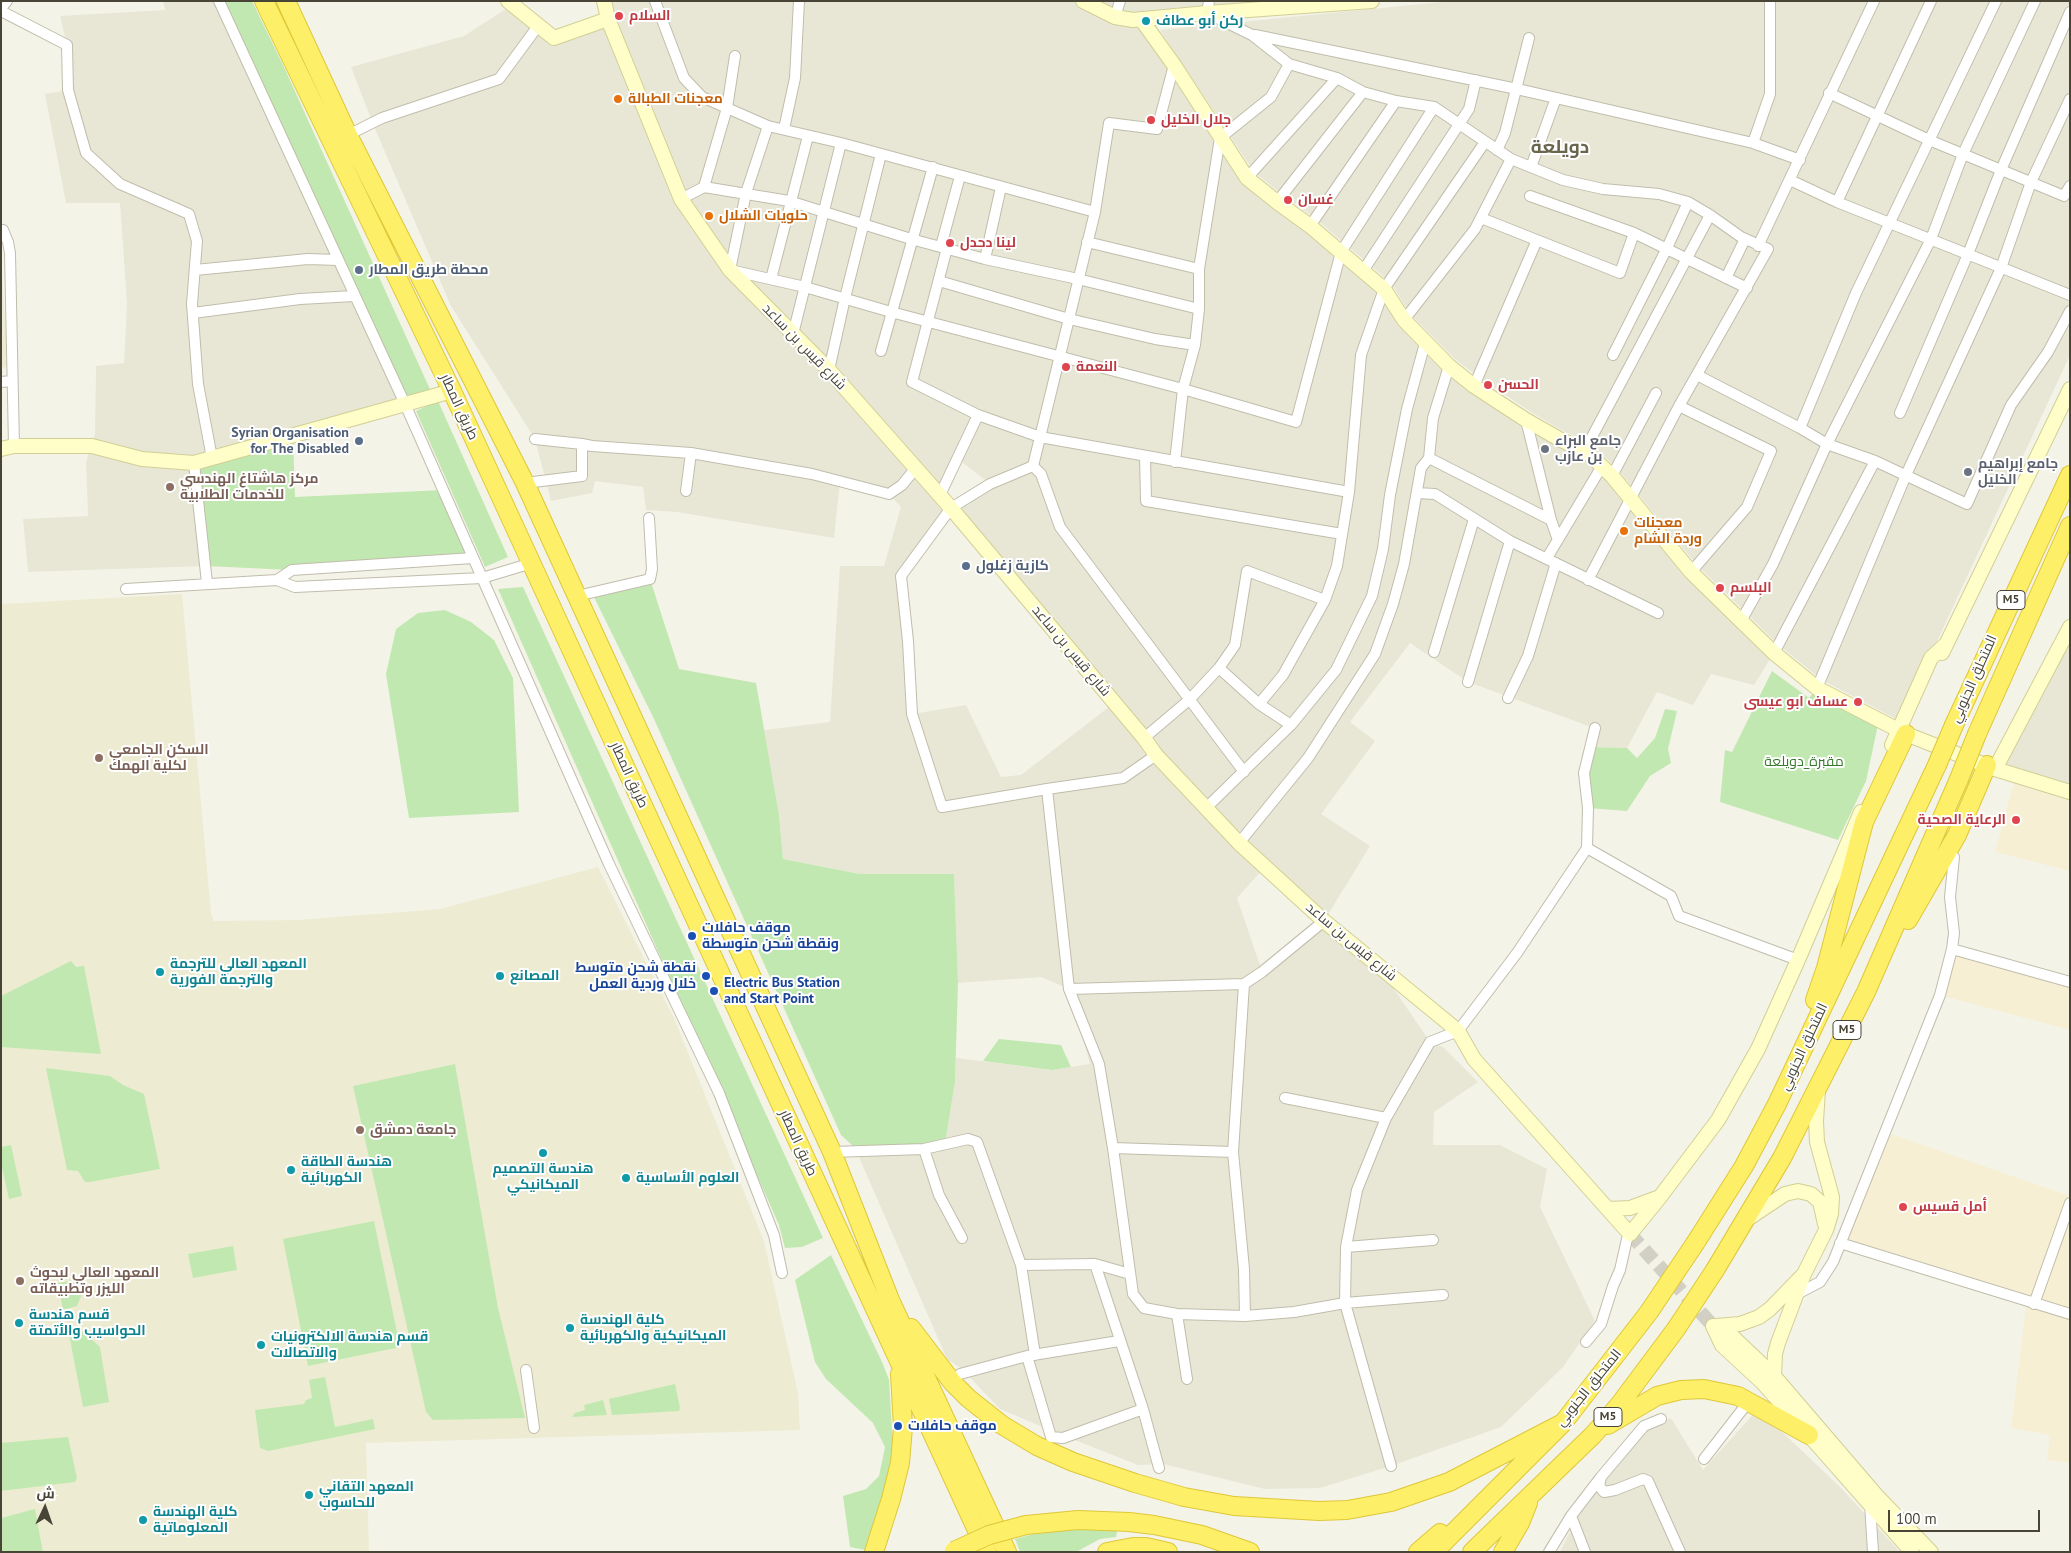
<!DOCTYPE html>
<meta charset="utf-8">
<style>
body{margin:0}
#map{position:relative;width:2071px;height:1553px;overflow:hidden;background:#f4f3e8;font-family:"PT Sans",Cairo,sans-serif}
canvas{display:block}
.frame{position:absolute;inset:0;border:2px solid #484537;pointer-events:none}
.north{position:absolute;left:20px;top:1483px;width:50px;height:50px;-webkit-text-stroke:4px #fff;paint-order:stroke;rotate:3deg;font-size:14px;font-weight:700;line-height:20px;text-align:center;color:#484537}
.north::after{content:'';display:block;margin:auto;width:18px;height:22px;background:#484537;clip-path:polygon(50% 0,100% 100%,50% 72%,0 100%)}
.scale{position:absolute;left:1888px;top:1510px;width:152px;height:22px;box-sizing:border-box;border:2px solid #484537;border-top:0;padding-left:6px;font-size:15px;line-height:18px;white-space:nowrap;color:#484537;-webkit-text-stroke:4px #fff;paint-order:stroke}
</style>
<div id="map">
<canvas width="2071" height="1553"></canvas>
<div class="frame"></div>
<div class="north">ش</div>
<div class="scale">100 m</div>
</div>
<script>
const ctx = document.querySelector('canvas').getContext('2d');
ctx.lineJoin = 'round';
function fill(path, color) {
  ctx.fillStyle = color;
  ctx.fill(path, 'evenodd');
}
function toPath(rows) {
  const path = new Path2D();
  for (const r of rows) {
    path.moveTo(r[0], r[1]);
    for (let i = 2; i < r.length; i += 2) path.lineTo(r[i], r[i + 1]);
  }
  return path;
}
function stroke(path, color, width, dash) {
  ctx.strokeStyle = color;
  ctx.lineWidth = width;
  ctx.lineCap = dash ? 'butt' : 'round';
  ctx.setLineDash(dash || []);
  ctx.stroke(path);
}
function write(font, color, halo, rows, align = 'center') {
  ctx.font = font + ' "PT Sans",Cairo,sans-serif';
  ctx.lineWidth = 4;
  ctx.setLineDash([]);
  ctx.textBaseline = 'middle';
  ctx.strokeStyle = halo;
  ctx.fillStyle = color;
  for (const [text, x, y, turn = 0] of rows) {
    ctx.save();
    ctx.translate(x, y);
    ctx.rotate((+turn || 0) * Math.PI / 180);
    ctx.textAlign = isNaN(turn) ? turn : align;
    if (halo) ctx.strokeText(text, 0, 0);
    ctx.fillText(text, 0, 0);
    ctx.restore();
  }
}
fill(toPath([
 [163,1,219,1,405,404,195,463,205,566,28,572,23,519,88,516,86,462,95,434,96,366,124,363,127,303,120,203,66,203,45,94,68,90,67,45,60,16,165,10],
 [606,1,1372,1,1142,19,1247,178,1341,252,1449,366,1585,450,1774,653,1754,685,1711,674,1693,705,1657,692,1627,748,1590,747,1594,728,1468,682,1410,643,1350,722,1375,741,1321,814,1370,846,1324,921,1379,967,1430,1042,1443,1047,1478,1082,1434,1112,1433,1145,1500,1145,1547,1169,1540,1207,1595,1321,1563,1367,1501,1427,1391,1466,1320,1488,1265,1489,1163,1464,1138,1465,1052,1431,1000,1409,962,1369,947,1359,855,1148,945,1144,955,1082,956,1058,1052,1070,1090,1064,1069,989,1041,977,958,983,954,874,860,874,783,859,779,815,764,730,830,722,840,566,884,566,901,507,889,494,840,481,834,538,677,512,646,510,643,487,595,481,592,493,551,501,535,439,451,306,373,124,351,67,464,36,512,5,554,38,608,19],
 [958,459,990,484,951,508,940,496],
 [951,508,1114,703,1021,775,1001,777,966,705,913,714,901,576],
 [1265,867,1324,921,1262,971,1237,898],
 [1452,1,2070,1,2070,355,1900,721,1822,680,1780,646,1698,566,1618,470,1591,442,1565,432,1531,412,1480,378,1455,359,1411,315,1391,283,1316,219,1283,195,1254,172,1160,30],
 [2070,623,2070,792,1995,768],
 [1758,1409,1841,1488,1900,1552,1560,1552,1577,1517,1645,1430,1671,1418,1703,1470]
]), '#e8e7d6');
fill(toPath([
 [2016,775,2070,792,2070,871,1995,852],
 [1952,949,2070,982,2070,1030,1940,995],
 [1885,1132,2070,1196,2070,1463,2047,1460,2050,1435,2011,1428,2027,1299,1841,1245]
]), '#f6efd3');
fill(toPath([
 [1,255,8,367,1,368],
 [182,594,211,913,214,921,298,920,440,909,598,867,674,1018,764,1241,798,1393,800,1430,366,1443,369,1552,43,1552,35,1510,1,1518,1,604]
]), '#edecd2');
fill(toPath([
 [219,1,252,1,284,67,433,396,405,404],
 [438,401,508,557,485,567,416,411],
 [293,435,295,497,443,490,473,558,292,570,205,566,194,463],
 [650,579,679,669,756,683,779,815,783,859,860,874,954,874,958,983,955,1082,945,1144,855,1148,841,1135,654,719,592,593],
 [523,587,823,1238,802,1247,785,1248,779,1225,498,589],
 [445,610,471,622,494,640,513,678,519,812,409,818,386,674,396,629,418,613],
 [1772,671,1809,698,1817,688,1879,720,1866,781,1838,840,1720,802,1725,750,1732,752],
 [1665,709,1677,711,1668,749,1671,763,1650,776,1627,811,1588,808,1590,747,1627,748,1637,758,1655,738],
 [71,961,76,967,84,966,101,1054,1,1047,1,996],
 [999,1039,1061,1045,1071,1067,1052,1070,983,1061],
 [455,1064,498,1308,525,1418,433,1420,426,1412,353,1086],
 [46,1068,110,1076,123,1085,144,1094,160,1169,90,1182,85,1182,78,1171,67,1170],
 [11,1145,22,1196,9,1199,1,1163,1,1147],
 [374,1221,400,1347,308,1366,283,1239],
 [233,1246,237,1270,193,1278,188,1254],
 [831,1255,882,1362,889,1380,893,1446,887,1484,866,1550,850,1547,843,1496,866,1489,879,1476,885,1447,873,1423,826,1379,815,1362,795,1280],
 [85,1278,86,1284,77,1306,63,1310,58,1283],
 [78,1327,100,1347,109,1402,83,1407,68,1329],
 [325,1377,335,1427,373,1419,375,1429,268,1451,260,1448,255,1410,304,1404,306,1400,312,1398,309,1380],
 [675,1384,680,1408,679,1411,612,1415,609,1399],
 [603,1400,607,1415,572,1417,575,1413,585,1410,584,1405],
 [68,1437,77,1478,75,1482,1,1491,1,1443],
 [35,1509,43,1552,1,1552,1,1518],
 [1078,1529,1117,1531,1116,1537,1100,1539,1076,1552,1020,1552,1015,1539,1041,1532]
]), '#c2e8b1');
stroke(toPath([
 [1630,1234,1713,1326]
]), '#d2d0c5', 14, [14, 7]);
const street = toPath([
 [219,1,405,404,609,864,719,1093,774,1235,782,1273],
 [655,1,684,78,702,97,768,126,841,143,1095,212],
 [1209,1,1207,13,1252,35,1289,64,1337,78,1363,92,1396,101,1434,107,1511,159,1563,180,1603,189,1659,194,1688,202,1710,215,1741,237,1768,249,1679,406,1588,580],
 [1,8,7,1],
 [1,11,67,45,68,90,86,153,120,184,189,214,197,241,192,304,198,384,212,458],
 [1115,17,1120,1],
 [1255,35,1517,89,1753,143,1800,160],
 [1829,93,1929,140,2064,196,2070,186],
 [768,126,746,193,730,270,805,287,891,312,1183,389,1296,422,1341,252,1434,107],
 [784,129,795,78,799,1],
 [348,135,382,118,499,79,538,26],
 [1753,143,1770,94,1770,1],
 [1497,150,1505,133,1529,38],
 [1531,167,1556,98],
 [1247,178,1337,78],
 [1790,180,1837,202,2070,295],
 [704,187,727,108,735,56],
 [1530,196,1634,233,1747,288],
 [681,199,704,187,789,201,911,239,985,259,1078,279,1199,309],
 [1277,202,1363,92],
 [1837,202,1931,1],
 [1481,218,1620,273,1634,233],
 [1310,226,1396,101],
 [1,230,3,230,8,242,10,253,14,446],
 [1087,242,1199,269],
 [941,246,960,176],
 [1758,246,1874,1],
 [947,248,912,382,978,415,1040,437,1349,492],
 [985,259,1001,187],
 [195,270,308,259,338,260],
 [1363,271,1469,109,1476,80],
 [1726,278,1745,239],
 [771,279,808,136],
 [939,281,1069,319,1155,339,1195,345],
 [193,313,300,299,354,296],
 [1404,320,1475,229,1511,159],
 [793,334,841,143],
 [881,351,933,167],
 [1613,355,1667,248,1688,202],
 [829,370,845,298,881,154],
 [1697,375,1800,428,1827,444,1875,461,1967,504,2011,405,2048,352,2070,311],
 [1,382,12,381],
 [1474,386,1537,240],
 [1679,406,1771,451,1747,507,1691,572],
 [1900,413,1968,254,2001,170,2070,12],
 [1526,420,1551,520,1558,540],
 [1800,428,1856,293,1996,1],
 [535,439,582,444],
 [1585,450,1710,215],
 [1145,457,1146,501,1342,534],
 [1429,458,1551,520],
 [1175,462,1183,389,1195,345,1199,309,1199,269,1220,138,1271,97,1289,64],
 [194,463,207,583],
 [1033,466,1095,212,1109,123,1157,129,1174,65],
 [1612,476,1656,393],
 [525,483,582,476,582,444,592,446,691,453,812,474,889,494,902,485,915,469],
 [686,491,691,453],
 [1417,493,1435,494,1510,541,1658,613],
 [940,495,978,415],
 [1547,558,1602,466],
 [277,580,292,570,473,558],
 [126,589,277,580,295,587,482,578,532,563],
 [577,596,650,579,652,569,649,518],
 [1741,621,1773,564,1827,444,1931,239,1963,154,2035,1],
 [1434,652,1474,519],
 [1774,653,1875,461],
 [1219,668,1259,704,1291,725],
 [1468,682,1510,541],
 [1817,688,1906,475,2001,268,2031,182,2070,99],
 [1508,698,1528,656,1556,563],
 [1259,704,1283,675,1325,600,1337,566,1349,492,1361,355,1384,289,1485,142],
 [1144,738,1189,700,1219,668,1235,645,1247,571,1325,600],
 [1156,755,1123,778,1047,789,942,807,912,714,908,641,901,576,951,508,990,484,1033,466,1041,474,1060,527,1244,772],
 [1047,789,1069,989,1099,1064,1113,1148,1133,1294,1144,1308,1177,1314,1245,1316,1294,1312,1345,1303,1443,1295],
 [1206,808,1291,725,1336,670,1372,596,1383,549,1390,495,1407,409,1425,343],
 [1239,843,1308,758,1375,654,1393,604,1404,564,1421,468,1429,458,1433,418,1449,366],
 [1587,848,1671,896,1679,916,1798,960],
 [1952,949,2070,982],
 [1244,984,1233,1152,1244,1269,1245,1316],
 [1069,989,1244,984,1262,972,1324,921],
 [1285,1098,1386,1118],
 [1113,1148,1233,1152],
 [924,1149,939,1195,962,1238],
 [832,1152,924,1149,968,1139,977,1142,1021,1265,1095,1264,1130,1274],
 [1840,1243,2070,1314],
 [1346,1247,1433,1240],
 [1095,1264,1143,1409,1159,1468],
 [1021,1265,1035,1355],
 [1797,1294,1820,1282,1833,1262,1940,995,1952,949,1954,933,1950,897,1954,857],
 [2034,1304,2070,1203],
 [1177,1314,1187,1379],
 [1586,1342,1601,1324,1613,1286,1620,1270,1627,1239,1630,1234],
 [1027,1356,1051,1437,1063,1438,1143,1409],
 [526,1370,534,1428],
 [960,1374,1027,1356,1119,1341],
 [1704,1459,1749,1401],
 [1391,1466,1345,1303,1346,1247,1357,1190,1386,1118,1430,1042,1458,1031,1517,953,1587,848,1588,808,1584,773,1595,728],
 [1601,1477,1599,1486,1604,1492,1615,1490,1643,1479,1648,1481,1680,1552],
 [1870,1504,1873,1552],
 [1571,1516,1585,1552],
 [1549,1552,1571,1516,1601,1477,1644,1426,1661,1419]
]);
const secondary = toPath([
 [508,1,554,38,608,19],
 [604,1,608,19,681,199,730,270,829,370,951,508,1144,738,1156,755,1239,843,1324,921,1458,1031,1474,1059,1630,1234,1660,1197,1718,1120,1758,1049,1798,960,1861,812],
 [1083,1,1115,17,1133,20,1207,13,1372,1],
 [1141,19,1174,65,1247,178,1277,202,1310,226,1384,289,1404,320,1449,366,1474,386,1526,420,1561,440,1585,450,1612,476,1691,572,1774,653,1817,688,1906,734,1995,769,2070,792],
 [1,449,14,446,92,446,142,459,194,463,452,391],
 [1942,653,2070,389],
 [1892,745,1931,658,1945,645],
 [1995,769,2070,627],
 [1608,1209,1630,1208,1657,1198],
 [1746,1220,1785,1194,1798,1191,1811,1194,1820,1202,1825,1224],
 [1713,1326,1733,1337,1774,1376,1876,1495,1931,1552],
 [1713,1326,1722,1345,1763,1383,1912,1552],
 [1716,1326,1740,1324,1759,1317,1770,1309,1802,1276],
 [1774,1376,1775,1354,1778,1343,1804,1274,1826,1230,1831,1214,1832,1197,1817,1142,1816,1121,1818,1090]
]);
const highway = toPath([
 [264,1,452,391,987,1552],
 [286,1,348,135,525,483,832,1152,890,1300,1007,1552],
 [1954,725,2070,475],
 [1977,734,2070,526],
 [1908,920,1957,835,1987,765],
 [1815,1000,1826,968,1864,822,1906,734],
 [1696,1242,1744,1166,1777,1104,1937,765],
 [1715,1270,1782,1158,1866,992,1959,779],
 [911,1328,953,1383,968,1398,1002,1425,1037,1446,1073,1462,1135,1483,1184,1497,1234,1506,1319,1511,1347,1510,1391,1502,1449,1482,1563,1423],
 [1608,1425,1657,1396,1681,1390,1704,1389,1738,1396,1809,1435],
 [1026,1525,1078,1520,1129,1522,1154,1525,1202,1535,1250,1552],
 [874,1552,891,1499,900,1463,903,1427,900,1374],
 [1107,1552,1133,1547,1146,1547,1168,1552],
 [1418,1552,1440,1533],
 [1434,1552,1563,1423,1649,1312],
 [1472,1552,1593,1435,1620,1404,1676,1329],
 [1503,1552,1520,1523,1528,1503]
]);
stroke(street, '#c0bdab', 12);
stroke(secondary, '#d1cf96', 16);
stroke(highway, '#dec738', 20);
stroke(street, '#fff', 10);
stroke(secondary, '#fffec8', 14);
stroke(highway, '#feef69', 18);
const highwayBridge = toPath([
 [1937,765,1954,725],
 [1959,779,1977,734],
 [1649,1312,1696,1242],
 [1676,1329,1715,1270],
 [954,1551,989,1535,1026,1525]
]);
stroke(highwayBridge, '#dec738', 20, []);
stroke(highwayBridge, '#feef69', 18);
for (const [x, y, r, color] of [
 [619,16,5,"#e0444e"],
 [1146,21,5,"#0f9aa8"],
 [618,99,5,"#e8710a"],
 [1151,120,5,"#e0444e"],
 [1288,200,5,"#e0444e"],
 [709,216,5,"#e8710a"],
 [950,243,5,"#e0444e"],
 [359,270,5,"#5c6f8a"],
 [1066,367,5,"#e0444e"],
 [1488,385,5,"#e0444e"],
 [359,441,5,"#5c6f8a"],
 [1545,449,5,"#6b7280"],
 [1968,472,5,"#6b7280"],
 [170,487,5,"#8d6e63"],
 [1624,531,5,"#e8710a"],
 [966,566,5,"#5c6f8a"],
 [1720,588,5,"#e0444e"],
 [1858,702,5,"#e0444e"],
 [99,758,5,"#8d6e63"],
 [2016,820,5,"#e0444e"],
 [692,936,5,"#1a4fb4"],
 [160,972,5,"#0f9aa8"],
 [500,976,5,"#0f9aa8"],
 [706,976,5,"#1a4fb4"],
 [714,991,5,"#1a4fb4"],
 [360,1130,5,"#8d6e63"],
 [543,1153,5,"#0f9aa8"],
 [291,1170,5,"#0f9aa8"],
 [626,1178,5,"#0f9aa8"],
 [1903,1207,5,"#e0444e"],
 [20,1281,5,"#8d6e63"],
 [19,1323,5,"#0f9aa8"],
 [570,1328,5,"#0f9aa8"],
 [261,1345,5,"#0f9aa8"],
 [898,1426,5,"#1a4fb4"],
 [309,1495,5,"#0f9aa8"],
 [143,1520,5,"#0f9aa8"]
]) {
  const dot = new Path2D();
  dot.arc(x, y, r, 0, 2 * Math.PI);
  ctx.fillStyle = color;
  ctx.fill(dot);
  stroke(dot, '#fff', 2);
}
for (const [x, y, w] of [
 [2011,600,28],
 [1847,1030,28],
 [1608,1417,28]
]) {
  const box = new Path2D();
  box.roundRect(x - w / 2, y - 9.5, w, 19, 4);
  ctx.fillStyle = '#fff';
  ctx.fill(box);
  stroke(box, '#484537', 1);
}
write('bold 12px', '#484537', null, [
 ["M5",2011,600],
 ["M5",1847,1030],
 ["M5",1608,1417]
]);
write('bold 14px', '#be3a42', '#fff', [
 ["السلام",629,16],
 ["جلال الخليل",1161,120],
 ["غسان",1298,200],
 ["لينا دحدل",960,243],
 ["النعمة",1076,367],
 ["الحسن",1498,385],
 ["البلسم",1730,588],
 ["عساف ابو عيسى",1848,702,"right"],
 ["الرعاية الصحية",2006,820,"right"],
 ["أمل قسيس",1913,1207]
], 'left');
write('bold 14px', '#0d838f', '#fff', [
 ["ركن أبو عطاف",1156,21],
 ["المعهد العالي للترجمة",170,964],
 ["والترجمة الفورية",170,980],
 ["المصانع",510,976],
 ["هندسة الطاقة",301,1162],
 ["الكهربائية",301,1178],
 ["هندسة التصميم",543,1169,"center"],
 ["الميكانيكي",543,1185,"center"],
 ["العلوم الأساسية",636,1178],
 ["قسم هندسة",29,1315],
 ["الحواسيب والأتمتة",29,1331],
 ["كلية الهندسة",580,1320],
 ["الميكانيكية والكهربائية",580,1336],
 ["قسم هندسة الالكترونيات",271,1337],
 ["والاتصالات",271,1353],
 ["المعهد التقاني",319,1487],
 ["للحاسوب",319,1503],
 ["كلية الهندسة",153,1512],
 ["المعلوماتية",153,1528]
], 'left');
write('bold 14px', '#c56008', '#fff', [
 ["معجنات الطبالة",628,99],
 ["حلويات الشلال",719,216],
 ["معجنات",1634,523],
 ["وردة الشام",1634,539]
], 'left');
write('bold 14px', '#4e5e75', '#fff', [
 ["محطة طريق المطار",369,270],
 ["Syrian Organisation",349,433,"right"],
 ["for The Disabled",349,449,"right"],
 ["كازية زغلول",976,566]
], 'left');
write('14px', '#484537', '#fff', [
 ["شارع قيس بن ساعد",804,347,46],
 ["طريق المطار",459,407,65],
 ["شارع قيس بن ساعد",1071,651,50],
 ["المتحلق الجنوبي",1974,679,-66],
 ["طريق المطار",629,775,65],
 ["شارع قيس بن ساعد",1351,942,40],
 ["المتحلق الجنوبي",1804,1047,-65],
 ["طريق المطار",798,1143,65],
 ["المتحلق الجنوبي",1589,1388,-51]
]);
write('bold 14px', '#5b616d', '#fff', [
 ["جامع البراء",1555,441],
 ["بن عازب",1555,457],
 ["جامع إبراهيم",1978,464],
 ["الخليل",1978,480]
], 'left');
write('bold 14px', '#785e54', '#fff', [
 ["مركز هاشتاغ الهندسي",180,479],
 ["للخدمات الطلابية",180,495],
 ["السكن الجامعي",109,750],
 ["لكلية الهمك",109,766],
 ["جامعة دمشق",370,1130],
 ["المعهد العالي لبحوث",30,1273],
 ["الليزر وتطبيقاته",30,1289]
], 'left');
write('14px', '#357a29', '#fff', [
 ["مقبرة_دويلعة",1804,762]
]);
write('bold 14px', '#164399', '#fff', [
 ["موقف حافلات",702,928],
 ["ونقطة شحن متوسطة",702,944],
 ["نقطة شحن متوسط",696,968,"right"],
 ["خلال وردية العمل",696,984,"right"],
 ["Electric Bus Station",724,983],
 ["and Start Point",724,999],
 ["موقف حافلات",908,1426]
], 'left');
write('bold 19px', '#6a664e', '#fff', [
 ["دويلعة",1560,148]
]);
</script>
